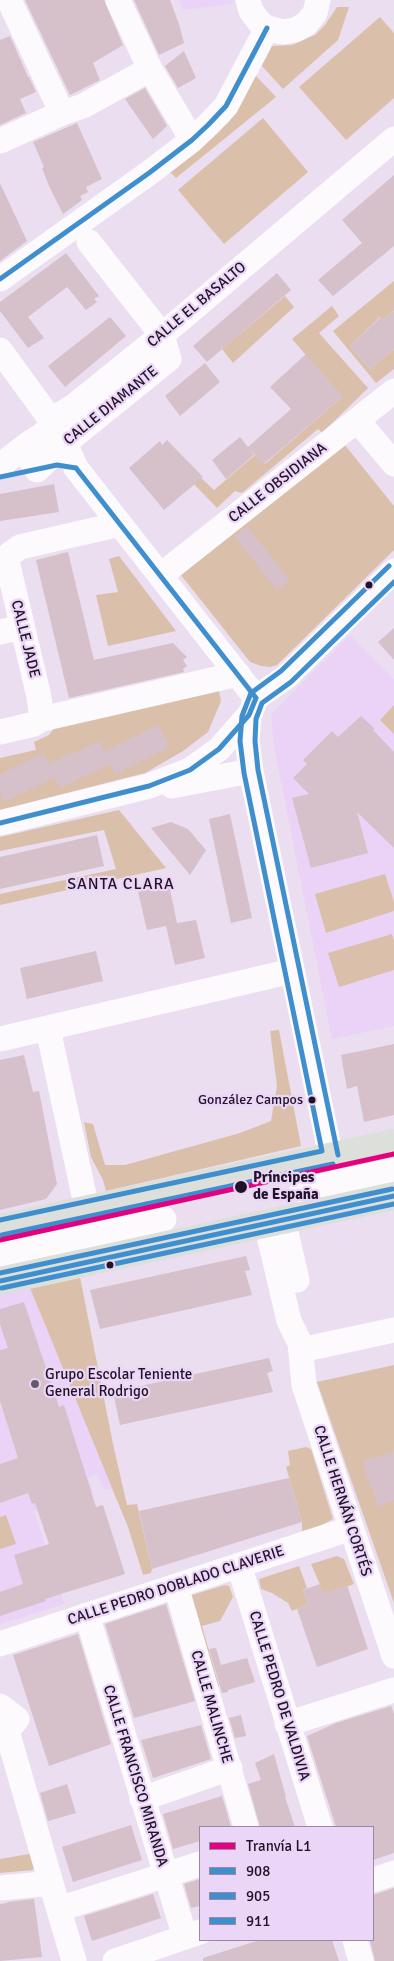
<!DOCTYPE html>
<meta charset="utf-8">
<style>
body{margin:0}
#map{position:relative;width:394px;height:1961px;overflow:hidden;background:#eadef0;font-family:Signika,sans-serif}
canvas{display:block}
.legend{position:absolute;left:199px;top:1826px;width:175px;height:115px;box-sizing:border-box;background:#ecd6f8;border:1px solid #9a88a4;margin:0;padding:6px 9px;list-style:none;font-size:15px;color:#201327}
.legend li{display:flex;align-items:center;gap:10px;height:25px}
.legend b{width:25px;border:1px solid #9a88a4}
</style>
<div id="map">
<canvas width="394" height="1961"></canvas>
<ul class="legend">
<li><b style="height:6px;background:#e5007d"></b>Tranvía L1</li>
<li><b style="height:6px;background:#3f8fcf"></b>908</li>
<li><b style="height:6px;background:#3f8fcf"></b>905</li>
<li><b style="height:6px;background:#3f8fcf"></b>911</li>
</ul>
</div>
<script>
const ctx = document.querySelector('canvas').getContext('2d');
ctx.lineJoin = 'round';
function fill(path, color) {
  ctx.fillStyle = color;
  ctx.fill(path, 'evenodd');
}
function toPath(rows) {
  const path = new Path2D();
  for (const r of rows) {
    path.moveTo(r[0], r[1]);
    for (let i = 2; i < r.length; i += 2) path.lineTo(r[i], r[i + 1]);
  }
  return path;
}
function stroke(path, color, width, dash) {
  ctx.strokeStyle = color;
  ctx.lineWidth = width;
  ctx.lineCap = dash ? 'butt' : 'round';
  ctx.setLineDash(dash || []);
  ctx.stroke(path);
}
function write(font, color, halo, rows, align = 'center') {
  ctx.font = font + ' Signika,sans-serif';
  ctx.lineWidth = 4.5;
  ctx.setLineDash([]);
  ctx.textBaseline = 'middle';
  ctx.strokeStyle = halo;
  ctx.fillStyle = color;
  for (const [text, x, y, turn = 0] of rows) {
    ctx.save();
    ctx.translate(x, y);
    ctx.rotate((+turn || 0) * Math.PI / 180);
    ctx.textAlign = isNaN(turn) ? turn : align;
    if (halo) ctx.strokeText(text, 0, 0);
    ctx.fillText(text, 0, 0);
    ctx.restore();
  }
}
fill(toPath([
 [179,0,233,0,232,4,183,10],
 [350,635,394,679,394,1026,332,1039,274,747,271,714],
 [30,1288,113,1491,104,1489,97,1474,88,1478,93,1492,34,1511,64,1604,0,1624,0,1294]
]), '#ead3f7');
fill(toPath([
 [337,7,349,7,338,40,283,89,262,66,272,46,292,45,315,35,325,25],
 [380,17,394,33,394,98,346,140,299,87],
 [255,75,276,97,176,178,169,171,228,123,240,106],
 [263,118,308,172,224,244,178,190],
 [394,281,394,311,383,320,380,317,350,346,370,369,394,349,394,369,376,383,333,331],
 [285,296,294,307,233,363,222,349],
 [332,306,339,316,319,333,368,388,322,433,318,429,242,493,235,491,217,508,194,484,201,478,214,490,255,455,265,464,342,397,292,339],
 [344,444,394,506,394,550,277,665,270,667,261,666,250,662,181,575],
 [119,556,176,631,108,646,96,595,118,592,109,559],
 [218,686,221,701,208,732,183,751,145,773,0,810,0,758,36,750,34,742,49,735,56,726],
 [394,705,394,734,380,720],
 [119,810,166,868,0,905,0,894,116,869,104,830,0,851,0,837],
 [385,874,394,902,394,911,326,933,315,894],
 [392,934,394,941,394,970,339,987,328,953],
 [279,1030,301,1146,106,1191,103,1180,91,1157,84,1122,93,1124,105,1165,125,1165,240,1133,271,1121,277,1086,270,1031],
 [80,1277,113,1444,127,1505,137,1504,152,1569,151,1573,143,1575,128,1527,30,1288],
 [394,1365,394,1603,317,1382],
 [306,1447,311,1449,333,1519,316,1528,302,1531,302,1522,286,1467,290,1465,288,1451],
 [6,1515,16,1544,0,1549,0,1517],
 [337,1556,344,1559,354,1584,324,1594,311,1564],
 [299,1566,307,1588,303,1590,308,1604,292,1611,288,1603,272,1593,261,1589,259,1579],
 [225,1585,229,1586,233,1597,220,1621,202,1626,219,1686,214,1688,189,1596],
 [35,1853,36,1866,33,1870,0,1873,0,1859]
]), '#dabfab');
fill(toPath([
 [25,0,104,0,123,45,93,63,100,80,70,95],
 [134,0,170,0,179,24,184,43,159,55],
 [10,36,28,77,29,77,36,92,20,99,26,113,0,125,0,40],
 [184,51,196,78,178,88,165,66],
 [145,88,167,126,153,139,125,99],
 [77,123,102,179,86,187,88,192,80,196,82,200,63,214,49,186,42,168,44,167,33,142],
 [394,175,394,246,333,296,318,280,362,243,342,220],
 [0,183,27,241,0,261],
 [66,253,99,296,94,299,97,302,86,310,67,287,28,317,44,338,28,348,0,311,0,302],
 [277,273,291,290,207,362,193,346],
 [394,311,394,349,370,369,350,346,381,317,383,320],
 [110,317,126,336,65,387,48,366],
 [306,354,342,397,264,464,248,448,254,455,226,479,212,460,240,437,248,447,291,409,270,387],
 [205,363,220,382,180,416,165,396],
 [167,440,203,477,164,510,129,468,160,441,162,445],
 [54,484,59,512,0,521,0,494],
 [247,526,290,580,277,590,234,536],
 [68,552,94,660,173,643,187,657,183,660,187,666,183,669,184,672,69,698,36,560],
 [394,628,394,660,378,642],
 [361,716,375,729,373,730,394,752,394,848,357,812,368,853,311,868,292,798,309,794,293,778,307,764,303,760,332,731,338,737],
 [158,725,169,747,115,774,110,764,60,788,55,778,4,802,0,792,0,774,44,753,48,764,100,741,104,751],
 [230,814,252,918,231,923,209,819],
 [171,822,188,829,206,850,190,875,151,828],
 [97,835,104,866,0,889,0,857],
 [169,885,177,923,196,920,205,958,175,965,166,926,147,930,138,892],
 [96,951,103,981,27,999,20,968],
 [394,1044,394,1115,364,1122,357,1086,347,1089,341,1055],
 [24,1055,33,1092,39,1091,57,1184,46,1199,0,1210,0,1060],
 [246,1256,250,1270,245,1271,252,1295,100,1329,90,1290],
 [24,1302,59,1407,64,1405,96,1507,103,1505,125,1574,45,1599,46,1601,0,1616,0,1592,23,1584,14,1555,49,1544,35,1503,32,1504,28,1493,0,1503,0,1464,18,1458,0,1401,0,1350,8,1348,0,1324,0,1309],
 [269,1358,273,1371,267,1373,273,1392,120,1425,113,1392],
 [394,1451,394,1500,378,1507,362,1462],
 [289,1478,302,1522,152,1569,139,1511],
 [320,1584,324,1594,347,1585,368,1649,317,1667,297,1609,308,1604,303,1590],
 [166,1604,195,1701,134,1718,105,1624],
 [78,1634,111,1744,49,1766,13,1655],
 [216,1648,221,1665,247,1658,255,1682,228,1690,228,1692,222,1693,209,1649],
 [391,1706,394,1714,394,1853,373,1860,373,1827,336,1827,307,1736,336,1723],
 [241,1715,246,1736,235,1738,229,1718],
 [201,1725,211,1759,153,1778,141,1740],
 [274,1754,286,1797,285,1797,295,1827,260,1827,248,1784,261,1780,255,1763],
 [67,1784,76,1813,48,1821,40,1793],
 [222,1796,231,1827,200,1827,200,1841,173,1849,163,1814],
 [131,1825,142,1860,73,1882,62,1847],
 [200,1879,200,1906,191,1908,184,1884],
 [394,1888,394,1961,375,1961,370,1940,373,1940,373,1895],
 [153,1894,161,1918,92,1941,84,1916],
 [34,1899,42,1957,0,1961,0,1904,8,1903,7,1902],
 [260,1940,332,1940,339,1961,203,1961,203,1958]
]), '#d6c0ca');
stroke(toPath([
 [9,0,62,113],
 [118,0,150,69,192,140],
 [248,0,251,11,260,23,267,28,283,32,295,30,306,24,315,13,318,0],
 [0,141,62,113,83,106,150,69],
 [0,279,149,173,192,140,208,125,226,106,267,28],
 [0,350,51,420],
 [357,420,394,464],
 [53,437,59,438,65,443,76,468,256,698],
 [28,444,27,455,37,470,65,443,169,359,162,335,89,242],
 [0,466,28,444,42,435,49,429,51,420,74,406,162,335,394,139],
 [161,575,394,391],
 [0,632,22,627],
 [42,719,39,697,7,561,10,554,20,547,120,524],
 [0,732,34,724,42,719,238,674],
 [172,786,251,771],
 [0,823,149,786,190,770,219,749,249,715],
 [48,1029,87,1209],
 [0,1039,292,971],
 [331,1157,251,771,247,741,249,717,256,698,286,677,394,571],
 [302,1190,394,1169],
 [283,1219,297,1280],
 [266,1223,289,1321,300,1343,304,1385,394,1656],
 [0,1254,164,1219],
 [301,1350,394,1330],
 [239,1565,320,1827],
 [176,1586,246,1827],
 [87,1615,185,1937],
 [0,1644,346,1530,351,1527],
 [0,1706,17,1719,2,1737],
 [287,1724,394,1690],
 [7,1731,51,1883],
 [142,1799,230,1768],
 [373,1880,394,1873],
 [0,1888,51,1883,74,1961],
 [59,1909,200,1864],
 [355,1940,361,1961],
 [115,1961,200,1932]
]), '#fcfafd', 25);
stroke(toPath([
 [0,1228,394,1143],
 [0,1281,394,1196]
]), '#dde0da', 28);
stroke(toPath([
 [0,279,149,173,192,140,208,125,226,106,267,28],
 [76,468,256,698],
 [0,477,57,465,76,468],
 [0,823,149,786,190,770,219,749,249,715,256,698],
 [0,1281,394,1196]
]), '#3f8fcf', 5);
stroke(toPath([
 [338,1155,258,770,255,741,256,719,262,703,291,682,394,582],
 [2,1235,333,1164],
 [2,1288,394,1204]
]), '#3f8fcf', 5);
stroke(toPath([
 [0,1220,322,1151,244,773,240,741,242,716,251,693,281,671,389,566],
 [0,1273,392,1189]
]), '#3f8fcf', 5);
stroke(toPath([
 [0,1240,394,1154]
]), '#e5007d', 5);
for (const [x, y, r, color] of [
 [369,585,4.5,"#201327"],
 [312,1100,4.5,"#201327"],
 [241,1187,7,"#201327"],
 [110,1265,4.5,"#201327"],
 [35,1384,5,"#675a6d"]
]) {
  const dot = new Path2D();
  dot.arc(x, y, r, 0, 2 * Math.PI);
  ctx.fillStyle = color;
  ctx.fill(dot);
  stroke(dot, '#ecd6f8', 2);
}
write('14px', '#201327', '#ecd6f8', [
 ["González Campos",303,1100]
], 'right');
write('15px', '#201327', '#ecd6f8', [
 ["CALLE EL BASALTO",197,305,-40],
 ["CALLE DIAMANTE",111,406,-39],
 ["CALLE OBSIDIANA",278,483,-38],
 ["CALLE JADE",25,639,76],
 ["CALLE HERNÁN CORTÉS",342,1501,72],
 ["CALLE PEDRO DOBLADO CLAVERIE",176,1586,-18],
 ["CALLE PEDRO DE VALDIVIA",279,1696,73],
 ["CALLE MALINCHE",211,1707,74],
 ["CALLE FRANCISCO MIRANDA",135,1776,73]
]);
write('bold 15px', '#201327', '#ecd6f8', [
 ["Príncipes",253,1178],
 ["de España",253,1195]
], 'left');
write('15px', '#201327', '#ecd6f8', [
 ["Grupo Escolar Teniente",45,1375],
 ["General Rodrigo",45,1392]
], 'left');
ctx.letterSpacing = '1px';
write('16px', '#201327', '#ecd6f8', [
 ["SANTA CLARA",121,885]
]);
ctx.letterSpacing = '0px';
</script>
